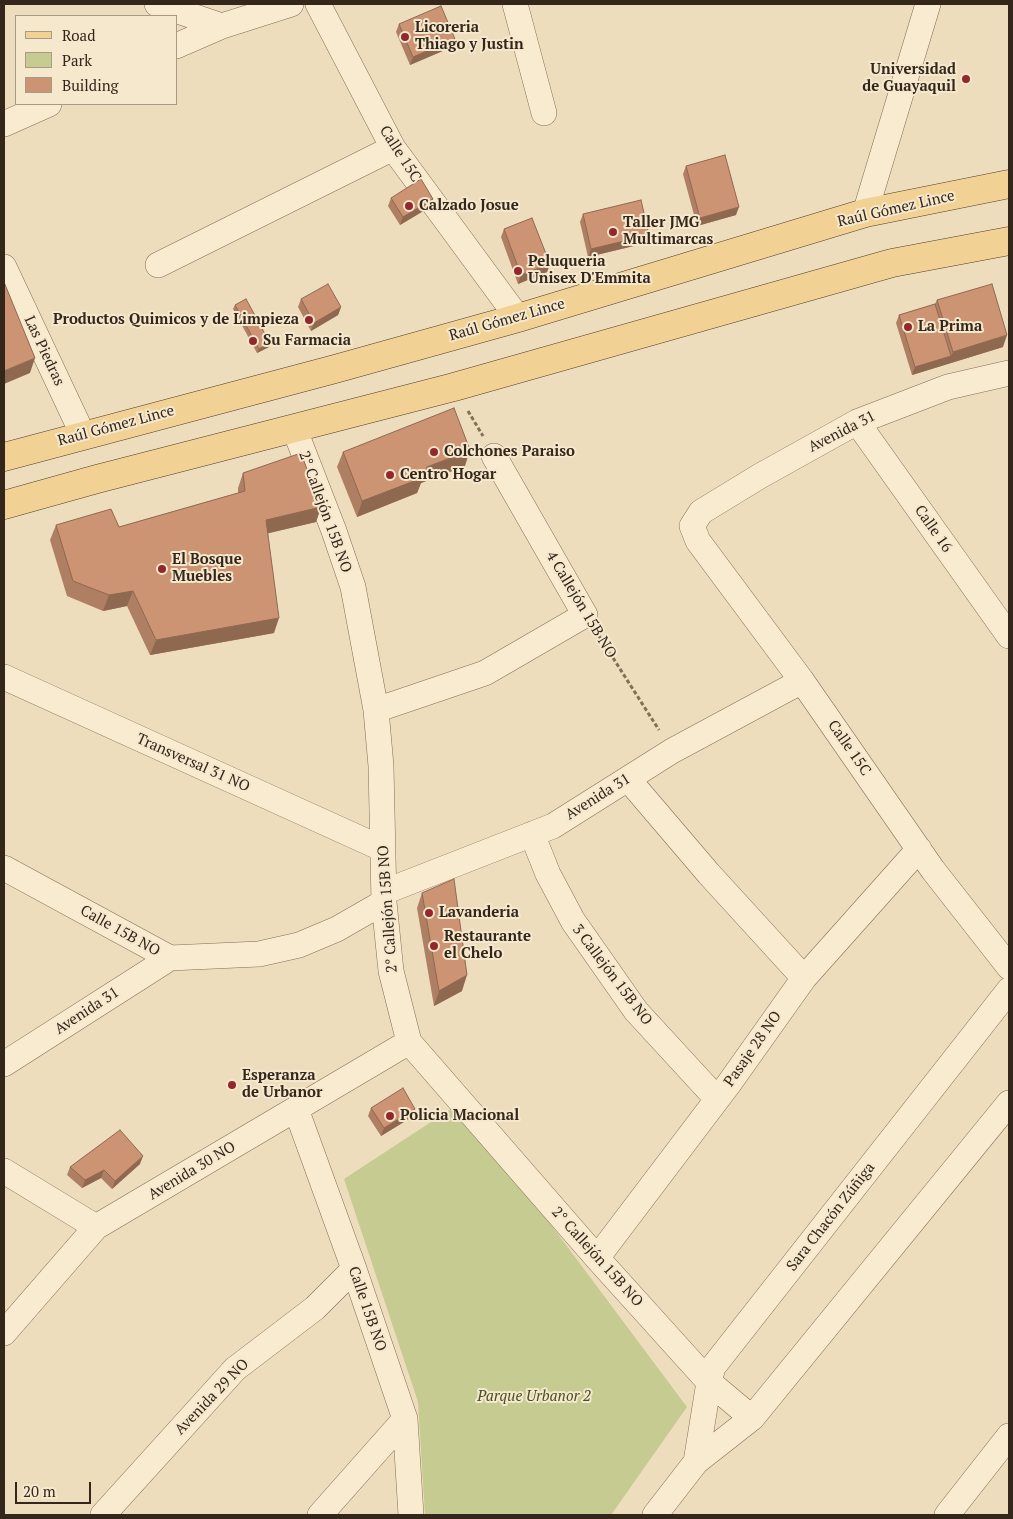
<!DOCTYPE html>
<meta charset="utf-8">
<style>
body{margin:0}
#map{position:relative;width:1013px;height:1519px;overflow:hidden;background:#edddbd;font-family:"PT Serif",serif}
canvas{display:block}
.frame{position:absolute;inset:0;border:5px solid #34261b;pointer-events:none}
.legend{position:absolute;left:15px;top:15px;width:162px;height:90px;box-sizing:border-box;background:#f5e8cd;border:1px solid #a89a86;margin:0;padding:6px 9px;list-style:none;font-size:15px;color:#34261b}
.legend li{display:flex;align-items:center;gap:10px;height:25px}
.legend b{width:25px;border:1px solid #a89a86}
.scale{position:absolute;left:15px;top:1482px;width:76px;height:22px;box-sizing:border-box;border:2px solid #34261b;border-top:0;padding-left:6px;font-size:15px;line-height:18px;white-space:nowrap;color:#34261b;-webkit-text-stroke:4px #f5e8cd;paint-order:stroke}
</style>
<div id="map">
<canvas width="1013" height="1519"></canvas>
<div class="frame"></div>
<ul class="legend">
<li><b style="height:6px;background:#f2d194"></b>Road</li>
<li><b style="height:14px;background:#c6cb92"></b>Park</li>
<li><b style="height:14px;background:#cc9473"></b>Building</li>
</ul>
<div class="scale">20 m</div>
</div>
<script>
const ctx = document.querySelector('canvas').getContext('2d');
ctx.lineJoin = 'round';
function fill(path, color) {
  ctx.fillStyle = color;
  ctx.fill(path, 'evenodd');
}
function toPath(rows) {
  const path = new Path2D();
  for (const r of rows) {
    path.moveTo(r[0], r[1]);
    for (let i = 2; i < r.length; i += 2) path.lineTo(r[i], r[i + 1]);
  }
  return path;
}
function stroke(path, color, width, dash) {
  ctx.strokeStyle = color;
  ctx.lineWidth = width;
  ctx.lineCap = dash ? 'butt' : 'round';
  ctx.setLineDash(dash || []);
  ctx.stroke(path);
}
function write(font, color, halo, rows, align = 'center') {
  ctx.font = font + ' "PT Serif",serif';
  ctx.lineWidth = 4;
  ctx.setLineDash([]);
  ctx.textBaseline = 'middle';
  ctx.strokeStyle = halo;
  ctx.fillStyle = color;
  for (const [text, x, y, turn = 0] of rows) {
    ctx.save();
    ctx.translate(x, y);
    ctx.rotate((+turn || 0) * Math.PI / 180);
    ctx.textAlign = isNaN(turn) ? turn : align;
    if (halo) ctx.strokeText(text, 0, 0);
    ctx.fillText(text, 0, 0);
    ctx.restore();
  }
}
fill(toPath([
 [460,1103,687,1407,611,1515,425,1515,418,1402,344,1179]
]), '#c6cb92');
const minor = toPath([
 [157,4,222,26],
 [318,4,393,148,518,318],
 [515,4,544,113],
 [176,46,222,26,291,4],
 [4,124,49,104],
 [865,213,928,4],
 [158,265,393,148],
 [4,267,83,435],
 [1009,373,948,387,857,422,760,476,701,512,692,526,698,541,802,681,933,870,1009,967],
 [857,422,1009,636],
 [294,428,334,531,353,587,376,710,381,766,384,902,391,971,409,1042,597,1258,709,1382,752,1418],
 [4,677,383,849],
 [376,710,485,673,585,615,494,456],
 [628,779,709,874,804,978],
 [532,834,548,874,573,921,636,1011,717,1099],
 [4,868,170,958,259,954,299,945,337,929,384,902],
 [384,892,553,826,672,751,802,681],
 [4,1064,170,958],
 [296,1109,354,1269,405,1419,411,1515],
 [4,1171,96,1227],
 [597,1258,728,1085,804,978,919,849],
 [4,1333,96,1227,409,1042],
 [696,1462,709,1382,713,1367,1009,990],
 [103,1515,235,1369,315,1308,354,1269],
 [320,1515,405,1419],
 [655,1515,696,1462,752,1418,1009,1103],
 [947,1515,1009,1436]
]);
const major = toPath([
 [4,457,335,369,518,318,865,213,1009,184],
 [4,505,97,479,454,387,892,263,1009,241]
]);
stroke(minor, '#856d56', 26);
stroke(major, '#523c2b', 29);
stroke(toPath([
 [468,411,483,436],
 [599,636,659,730]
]), '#856d56', 3, [4, 2.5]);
stroke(minor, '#f8ebd0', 25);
stroke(major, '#f2d194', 28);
fill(toPath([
 [399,24,452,47,410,65,396,32],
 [686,166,736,215,697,226,683,174],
 [391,198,433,199,430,207,400,225,388,206],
 [583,214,646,243,588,257,580,222],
 [504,229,550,264,547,272,518,284,501,237],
 [301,299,341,307,338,315,311,331,298,307],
 [937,300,1003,347,912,375,896,323,899,315,935,304],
 [235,305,270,343,269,347,257,353,233,309],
 [343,452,465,466,421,483,417,493,357,517,337,467],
 [243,473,321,507,316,522,268,533,274,633,150,655,127,606,103,611,67,596,50,540,56,525,119,527,238,493,238,488],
 [422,893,462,991,434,1006,417,908],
 [371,1108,412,1117,381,1136,368,1116],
 [140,1164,112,1189,101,1178,82,1188,67,1175,70,1167]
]), '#af7f63');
fill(toPath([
 [455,39,452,47,410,65,413,57],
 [433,199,430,207,400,225,403,217],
 [739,207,736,215,697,226,700,218],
 [649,235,646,243,588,257,591,249],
 [550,264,547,272,518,284,521,275],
 [341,307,338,315,311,331,314,323],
 [1007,335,1003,347,912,375,915,367,951,356,953,352],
 [270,343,269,347,257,353,259,349],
 [35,358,30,373,4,384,4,371],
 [470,450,465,466,421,483,417,493,357,517,362,501,427,467],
 [321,507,316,522,261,535,266,520],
 [133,591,127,606,103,611,109,595],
 [279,618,274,633,150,655,156,640],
 [467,975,462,991,434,1006,439,991],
 [415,1109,412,1117,381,1136,384,1128],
 [143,1156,140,1164,112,1189,115,1181],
 [104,1170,101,1178,82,1188,85,1180]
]), '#8f6850');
const building = toPath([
 [441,6,455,39,413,57,399,24,441,6],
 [725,155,739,207,700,218,686,166,725,155],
 [421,179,433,199,403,217,391,198,421,179],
 [641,200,649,235,591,249,583,214,641,200],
 [532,218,550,264,521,275,504,229,532,218],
 [4,282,35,358,4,371,4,282],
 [328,284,341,307,314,323,301,299,328,284],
 [992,284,1007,335,953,352,937,300,992,284],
 [246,299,270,343,259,349,235,305,246,299],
 [935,304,951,356,915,367,899,315,935,304],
 [454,408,470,450,427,467,422,478,362,501,343,452,454,408],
 [301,453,321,507,266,520,279,618,156,640,133,591,109,595,73,581,56,525,111,509,119,527,245,491,243,473,301,453],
 [454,879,467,975,439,991,422,893,454,879],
 [403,1088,415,1109,384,1128,371,1108,403,1088],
 [120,1130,143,1156,115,1181,104,1170,85,1180,70,1167,120,1130]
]);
fill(building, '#cc9473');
stroke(building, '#8f6850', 1);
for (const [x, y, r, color] of [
 [405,37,5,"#93272c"],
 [966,79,5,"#93272c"],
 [409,206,5,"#93272c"],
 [613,232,5,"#93272c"],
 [518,271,5,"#93272c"],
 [309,320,5,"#93272c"],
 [908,327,5,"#93272c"],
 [253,341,5,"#93272c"],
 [434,452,5,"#93272c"],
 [390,475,5,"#93272c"],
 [162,569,5,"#93272c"],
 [429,913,5,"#93272c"],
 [434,946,5,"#93272c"],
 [232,1085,5,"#93272c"],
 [390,1116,5,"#93272c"]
]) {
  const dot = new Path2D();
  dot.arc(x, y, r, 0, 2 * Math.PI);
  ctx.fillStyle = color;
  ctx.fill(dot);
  stroke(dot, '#f5e8cd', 2);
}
write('bold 15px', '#34261b', '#f5e8cd', [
 ["Licoreria",415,28],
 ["Thiago y Justin",415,45],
 ["Universidad",956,70,"right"],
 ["de Guayaquil",956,87,"right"],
 ["Calzado Josue",419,206],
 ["Taller JMG",623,223],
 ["Multimarcas",623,240],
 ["Peluqueria",528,262],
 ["Unisex D'Emmita",528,279],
 ["Productos Quimicos y de Limpieza",299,320,"right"],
 ["La Prima",918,327],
 ["Su Farmacia",263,341],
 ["Colchones Paraiso",444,452],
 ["Centro Hogar",400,475],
 ["El Bosque",172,560],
 ["Muebles",172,577],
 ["Lavanderia",439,913],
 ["Restaurante",444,937],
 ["el Chelo",444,954],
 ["Esperanza",242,1076],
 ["de Urbanor",242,1093],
 ["Policia Macional",400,1116]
], 'left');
write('15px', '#34261b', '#f5e8cd', [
 ["Calle 15C",400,154,57],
 ["Raúl Gómez Lince",896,209,-13],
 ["Raúl Gómez Lince",507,320,-16],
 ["Las Piedras",44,351,65],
 ["Raúl Gómez Lince",116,426,-15],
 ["Avenida 31",842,432,-27],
 ["2° Callejón 15B NO",325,512,70],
 ["Calle 16",933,529,55],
 ["4 Callejón 15B NO",581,605,59],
 ["Calle 15C",849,748,55],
 ["Transversal 31 NO",193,763,24],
 ["Avenida 31",598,797,-32],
 ["2° Callejón 15B NO",388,909,-94],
 ["Calle 15B NO",120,931,29],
 ["3 Callejón 15B NO",612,975,53],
 ["Avenida 31",87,1011,-33],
 ["Pasaje 28 NO",753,1049,-55],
 ["Avenida 30 NO",192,1171,-31],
 ["Sara Chacón Zúñiga",831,1217,-52],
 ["2° Callejón 15B NO",597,1257,48],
 ["Calle 15B NO",367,1309,71],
 ["Avenida 29 NO",212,1397,-46]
]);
write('italic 15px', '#465022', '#f5e8cd', [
 ["Parque Urbanor 2",534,1397]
]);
</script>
